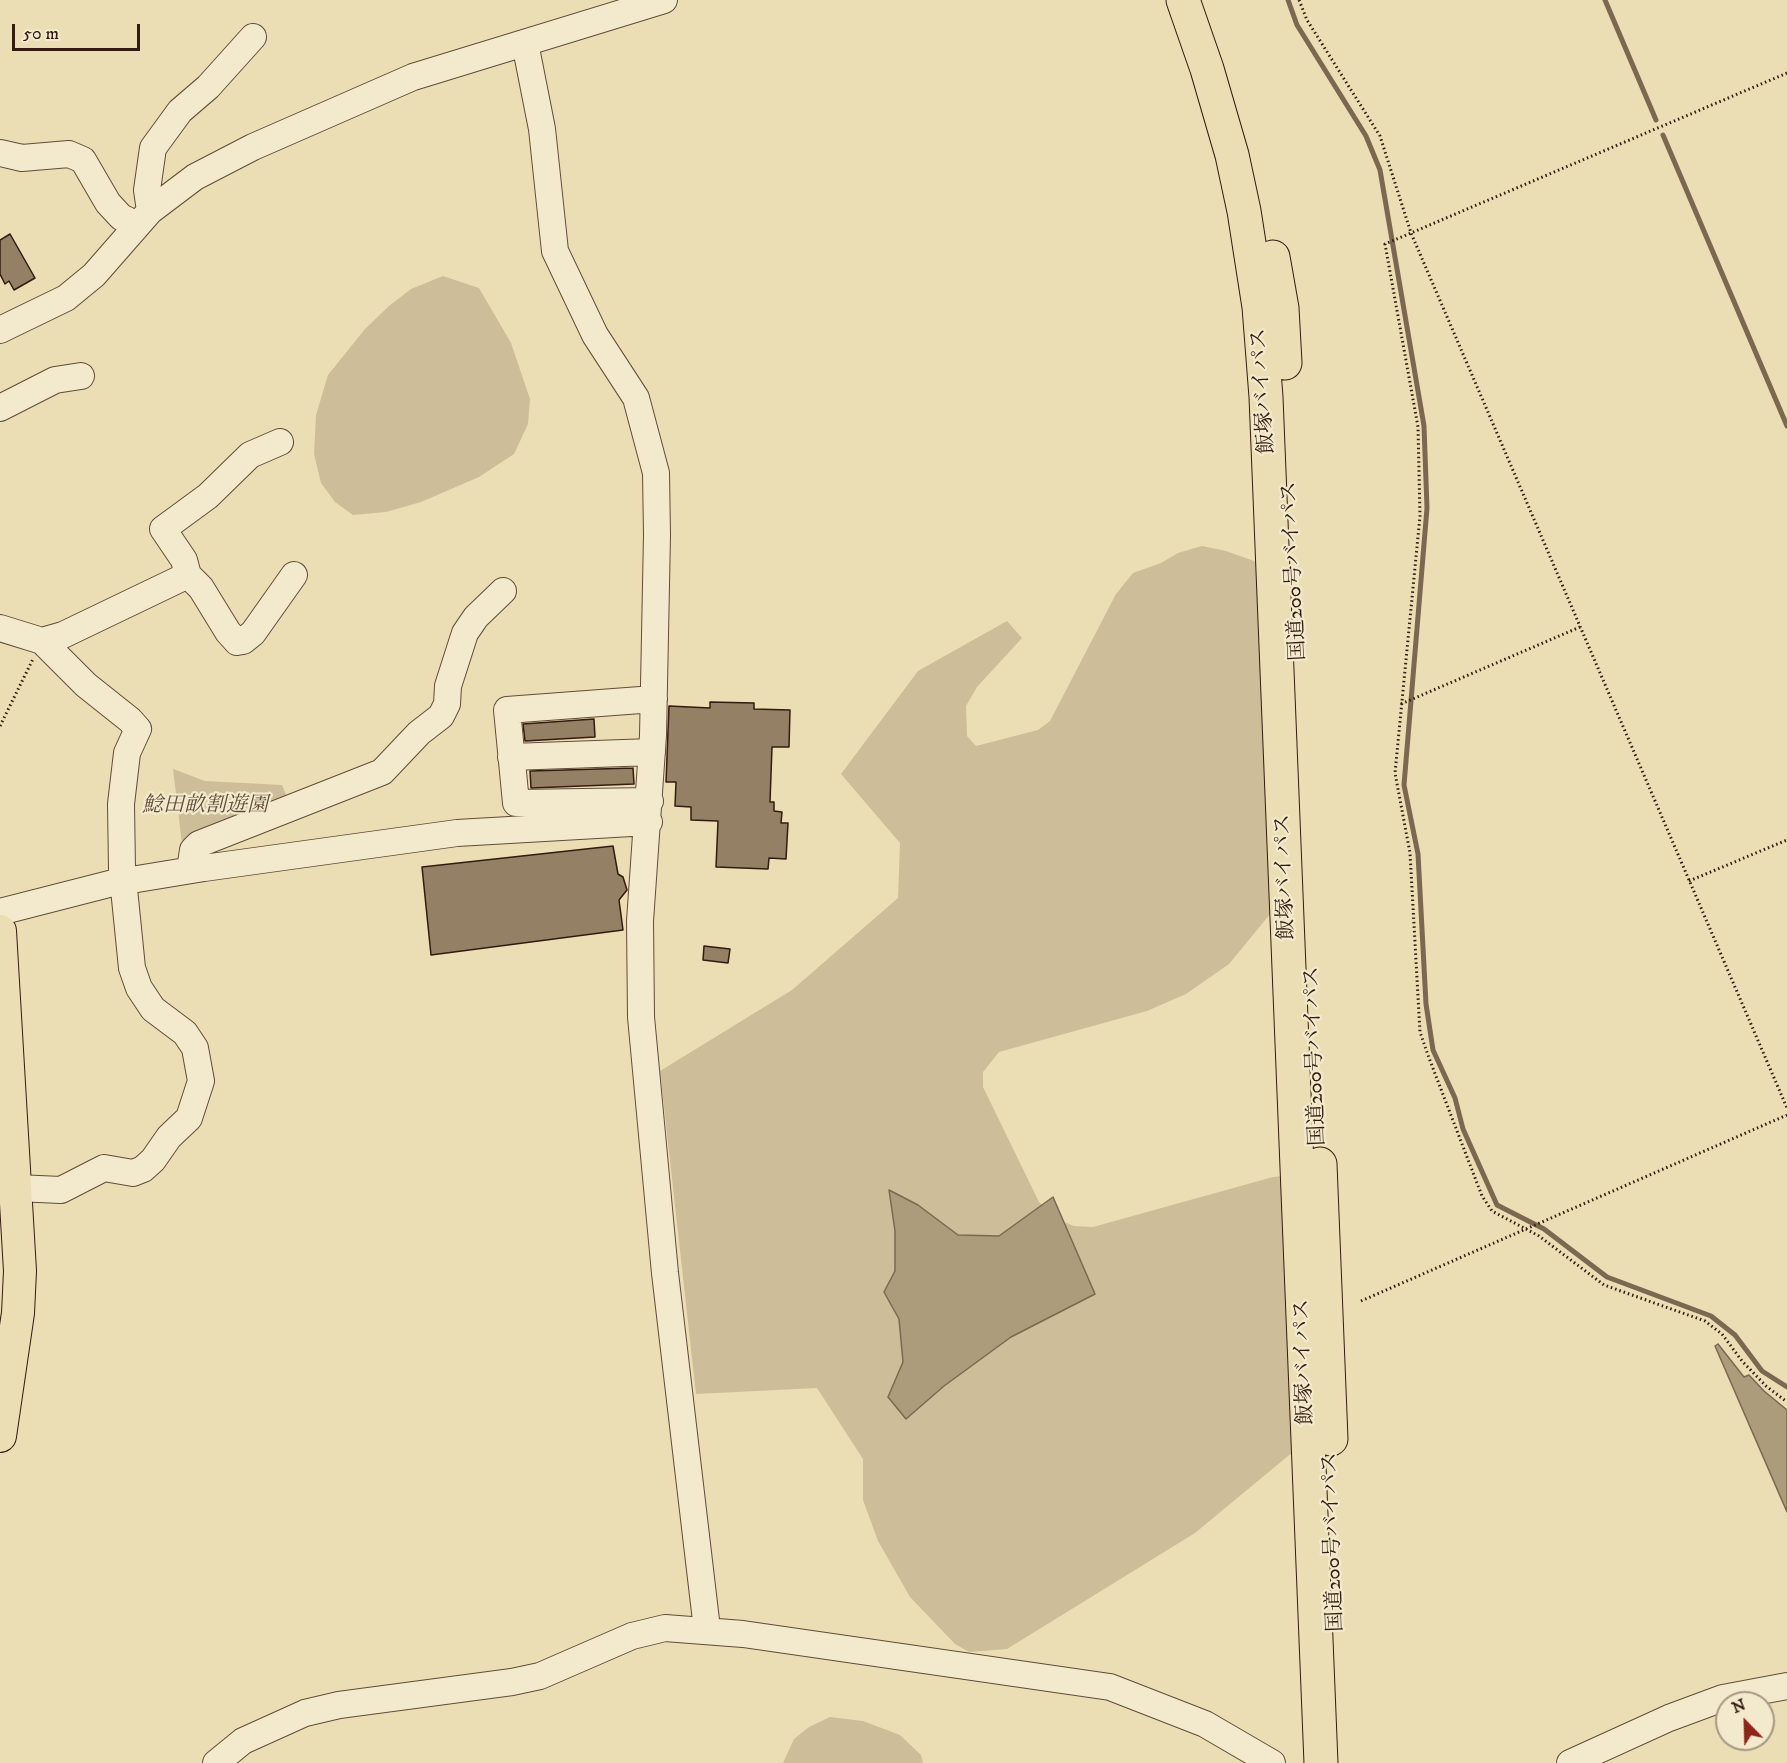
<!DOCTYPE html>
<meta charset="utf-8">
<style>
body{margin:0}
#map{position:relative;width:1787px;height:1763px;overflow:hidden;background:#ecdeb4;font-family:"IM FELL DW Pica",serif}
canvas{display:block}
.north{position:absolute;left:1715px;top:1691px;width:60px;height:60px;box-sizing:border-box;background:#f3eace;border:2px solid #a69782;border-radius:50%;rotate:337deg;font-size:16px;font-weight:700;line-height:24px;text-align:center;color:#331b0f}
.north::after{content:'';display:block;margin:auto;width:21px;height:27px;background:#8f2418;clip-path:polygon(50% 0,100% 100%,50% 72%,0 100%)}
.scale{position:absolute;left:12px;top:24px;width:128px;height:27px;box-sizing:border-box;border:3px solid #331b0f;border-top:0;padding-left:8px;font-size:18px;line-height:21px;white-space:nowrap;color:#331b0f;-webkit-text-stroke:4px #f3eace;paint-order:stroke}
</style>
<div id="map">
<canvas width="1787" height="1763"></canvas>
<div class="north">N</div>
<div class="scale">50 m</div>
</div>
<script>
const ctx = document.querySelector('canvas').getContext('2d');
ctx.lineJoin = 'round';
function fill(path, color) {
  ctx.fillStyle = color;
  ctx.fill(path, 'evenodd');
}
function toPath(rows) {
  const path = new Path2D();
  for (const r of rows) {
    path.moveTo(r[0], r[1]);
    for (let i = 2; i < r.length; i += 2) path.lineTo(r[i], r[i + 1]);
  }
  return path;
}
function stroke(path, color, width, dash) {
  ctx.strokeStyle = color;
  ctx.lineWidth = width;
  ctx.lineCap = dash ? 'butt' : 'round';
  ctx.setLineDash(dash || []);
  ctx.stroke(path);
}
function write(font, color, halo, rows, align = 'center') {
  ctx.font = font + ' "IM FELL DW Pica","Noto Serif JP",serif';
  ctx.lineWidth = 4.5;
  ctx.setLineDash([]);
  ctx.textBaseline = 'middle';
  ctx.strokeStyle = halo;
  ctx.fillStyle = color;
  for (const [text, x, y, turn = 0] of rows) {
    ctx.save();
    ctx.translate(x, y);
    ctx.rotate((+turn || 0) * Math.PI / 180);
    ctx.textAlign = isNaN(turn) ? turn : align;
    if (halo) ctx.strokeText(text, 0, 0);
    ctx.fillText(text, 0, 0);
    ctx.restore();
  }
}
fill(toPath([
 [443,276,479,288,511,343,530,399,528,424,514,454,479,477,421,502,386,512,353,515,335,502,321,483,314,454,316,415,328,375,365,329,389,306,411,289],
 [1202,546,1226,551,1254,561,1277,582,1285,896,1229,964,1186,994,1147,1011,999,1052,983,1072,983,1087,1039,1202,1059,1220,1074,1226,1093,1227,1273,1177,1302,1174,1305,1442,1195,1533,1007,1649,969,1652,955,1644,910,1597,878,1541,863,1500,863,1459,817,1388,696,1394,660,1071,792,990,898,898,900,843,841,774,918,671,1007,621,1022,638,977,687,966,706,967,736,976,746,1038,730,1050,721,1116,594,1133,573,1161,563,1178,553],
 [173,769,205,781,282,785,289,802,182,844],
 [830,1717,863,1721,900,1735,921,1755,923,1763,783,1763,794,1739,809,1727]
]), '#cdbd98');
const water = toPath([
 [889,1190,918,1205,958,1235,999,1236,1053,1197,1095,1294,1011,1337,944,1386,906,1419,888,1397,903,1362,899,1319,884,1292,895,1271,895,1231,889,1190],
 [1718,1344,1744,1377,1749,1375,1764,1391,1787,1410,1787,1512,1715,1346,1718,1344]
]);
fill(water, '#ad9c7c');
stroke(water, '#7c6850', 1.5);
stroke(toPath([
 [1288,0,1297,25,1366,136,1380,170,1424,426,1427,508,1404,785,1418,854,1426,1004,1433,1050,1455,1098,1463,1129,1497,1205,1544,1229,1607,1277,1711,1316,1735,1335,1762,1371,1787,1387],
 [1605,0,1656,120],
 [1663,135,1787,426]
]), '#7c6850', 5);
const building = toPath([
 [10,234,35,278,14,290,9,281,5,284,0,274,0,240,10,234],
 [710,702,754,703,754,709,790,710,789,747,772,747,770,802,774,802,774,811,782,812,781,823,788,823,786,859,769,858,768,869,716,867,718,821,691,820,691,807,675,806,676,782,666,782,669,706,710,708,710,702],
 [594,719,595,737,525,741,523,724,594,719],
 [633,768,634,784,531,788,530,771,633,768],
 [613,846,618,874,623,877,627,890,619,900,623,930,431,955,422,867,613,846],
 [704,946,730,949,728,963,703,960,704,946]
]);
fill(building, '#938065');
stroke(building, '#331b0f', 1.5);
const minor = toPath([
 [525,43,542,129,555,251,595,335,636,398,656,473,657,535,653,735,640,921,641,1017,665,1273,707,1629],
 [0,153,22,158,69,154,83,160,108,203,121,217,137,225],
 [150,211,147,190,153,148,180,111,208,87,253,37],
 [0,330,66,298,94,275,150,211,195,177,253,147,413,77,664,0],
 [0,408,55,380,81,376],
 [188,575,201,588,228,632,237,642,243,641,253,633,294,575],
 [0,628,42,641,63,635,188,575,184,560,163,529,208,496,250,455,280,442],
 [511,757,652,752],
 [650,801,516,803,507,710,654,699],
 [190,870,193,850,199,844,382,772,419,733,441,716,447,704,448,686,465,633,476,617,503,591],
 [0,912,113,883,204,868,457,833,649,822],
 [16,1188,61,1190,104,1168,133,1173,143,1169,153,1160,169,1137,189,1118,201,1081,195,1048,185,1033,153,1009,139,988,132,968,122,869,121,804,127,753,138,729,130,720,86,685,42,641],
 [216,1763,243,1741,305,1713,339,1705,512,1682,540,1676,632,1636,665,1628,743,1634,1110,1687,1205,1724,1272,1763],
 [1570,1763,1669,1718,1723,1698,1787,1686]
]);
const major = toPath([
 [0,931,20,1271,18,1313,0,1436]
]);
const highway = toPath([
 [1183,0,1207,69,1232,155,1244,211,1259,307,1266,397,1321,1763],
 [1273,257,1282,308,1285,363],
 [1320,1164,1331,1439]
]);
stroke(minor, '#614c38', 28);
stroke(major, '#331b0f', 34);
stroke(highway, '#331b0f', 35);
stroke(toPath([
 [1299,0,1307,20,1380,136,1411,233,1787,1108],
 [1787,73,1385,244,1418,427,1420,516,1395,773,1410,853,1420,1032,1429,1058,1482,1196,1492,1211,1539,1236,1604,1285,1705,1321,1722,1334,1742,1361,1766,1386,1787,1402],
 [1401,704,1580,627],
 [0,726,33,659],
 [1689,881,1787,840],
 [1361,1301,1787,1115]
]), '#331b0f', 3, [1.5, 3]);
stroke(minor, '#f3eace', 26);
stroke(major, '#ecdeb4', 32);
stroke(highway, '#ecdeb4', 33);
write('21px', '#331b0f', '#f3eace', [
 ["飯塚バイパス",1264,391,-94],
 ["国道200号バイパス",1295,571,-93],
 ["飯塚バイパス",1286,877,-92],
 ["国道200号バイパス",1316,1056,-92],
 ["飯塚バイパス",1305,1362,-92],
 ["国道200号バイパス",1334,1542,-92]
]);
write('italic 21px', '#614c38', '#f3eace', [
 ["鯰田畝割遊園",205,807]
]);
</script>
